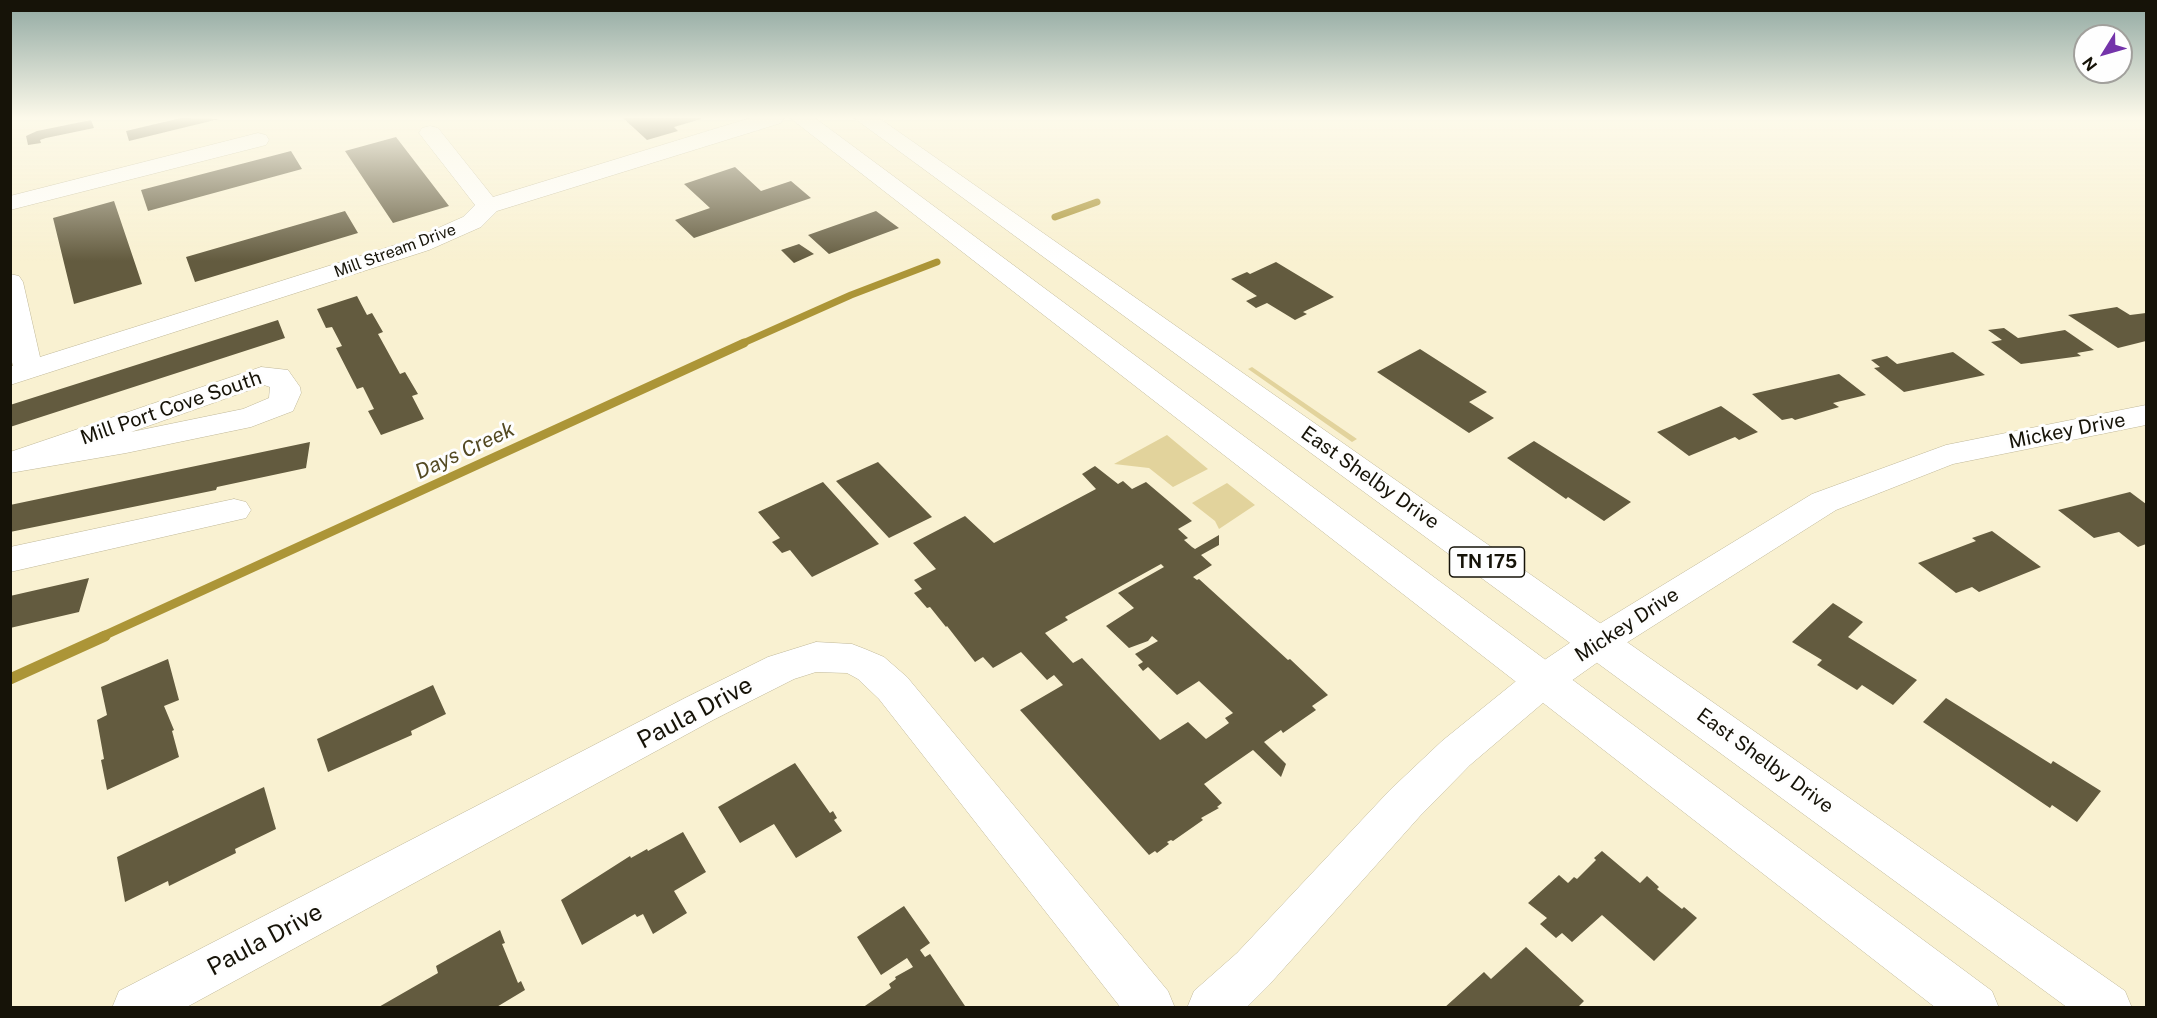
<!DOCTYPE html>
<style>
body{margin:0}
#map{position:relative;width:2157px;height:1018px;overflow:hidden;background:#f9f1d1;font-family:"Public Sans",sans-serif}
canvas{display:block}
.frame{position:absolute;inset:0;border:12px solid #161308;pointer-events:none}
.north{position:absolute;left:2073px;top:24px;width:60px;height:60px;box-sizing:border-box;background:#fefefe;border:2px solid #a1a09c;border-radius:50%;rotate:233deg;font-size:16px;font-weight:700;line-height:24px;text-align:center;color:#161308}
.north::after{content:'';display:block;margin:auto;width:21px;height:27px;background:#7434aa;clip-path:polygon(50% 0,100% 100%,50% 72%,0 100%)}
</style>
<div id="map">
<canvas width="2157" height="1018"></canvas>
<div class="frame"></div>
<div class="north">N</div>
</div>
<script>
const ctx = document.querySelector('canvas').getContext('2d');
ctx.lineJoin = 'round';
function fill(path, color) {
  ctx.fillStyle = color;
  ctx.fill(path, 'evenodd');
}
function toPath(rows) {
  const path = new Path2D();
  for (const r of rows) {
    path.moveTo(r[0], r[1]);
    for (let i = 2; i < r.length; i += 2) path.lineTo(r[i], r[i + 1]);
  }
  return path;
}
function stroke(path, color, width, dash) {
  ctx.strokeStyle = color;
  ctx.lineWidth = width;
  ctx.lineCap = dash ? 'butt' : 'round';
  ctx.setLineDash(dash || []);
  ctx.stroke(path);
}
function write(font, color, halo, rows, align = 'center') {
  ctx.font = font + ' "Public Sans",sans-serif';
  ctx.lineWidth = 6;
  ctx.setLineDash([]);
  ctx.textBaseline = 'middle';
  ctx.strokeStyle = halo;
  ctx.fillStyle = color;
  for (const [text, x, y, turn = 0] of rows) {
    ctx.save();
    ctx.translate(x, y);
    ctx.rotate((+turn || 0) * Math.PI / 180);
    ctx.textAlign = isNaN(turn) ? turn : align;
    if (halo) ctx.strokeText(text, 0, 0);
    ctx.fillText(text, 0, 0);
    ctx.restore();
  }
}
fill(toPath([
 [1252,367,1357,439,1352,442,1248,369],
 [1167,435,1208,469,1173,487,1149,468,1114,464],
 [1227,483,1255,505,1219,529,1215,521,1192,503]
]), '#e2d39c');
stroke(toPath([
 [1055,217,1097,202],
 [741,344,851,295,937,262]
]), '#ac9537', 7);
stroke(toPath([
 [101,637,744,343]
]), '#ac9537', 9);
stroke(toPath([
 [10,679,105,636]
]), '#ac9537', 11);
fill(toPath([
 [181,118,219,119,129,141,126,131],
 [623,118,701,118,701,119,674,127,678,131,647,140],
 [91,120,94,128,46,138,40,140,41,143,28,145,26,136,37,131],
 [396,137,449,206,393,223,345,151],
 [291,151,302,169,148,211,141,190],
 [735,167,761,191,791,181,811,198,694,238,675,220,710,208,684,184],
 [114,201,142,284,74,304,53,218],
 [345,211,358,233,195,282,186,257],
 [876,211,899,228,829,254,808,235],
 [799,244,814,254,794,263,781,250],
 [1276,262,1334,297,1303,312,1307,314,1295,320,1267,303,1256,308,1246,301,1257,296,1231,279,1247,272,1250,274],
 [357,296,367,315,372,313,383,332,378,334,400,374,405,372,418,394,412,396,424,419,381,435,368,411,374,409,363,387,357,389,336,348,342,346,332,327,326,328,317,309],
 [2117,307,2130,315,2146,313,2146,341,2118,348,2068,315],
 [278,320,285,338,10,427,10,405],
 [2004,328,2018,338,2065,330,2094,350,2077,353,2081,356,2021,364,1991,342,2002,340,1988,330],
 [1420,349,1487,392,1469,402,1494,418,1469,433,1377,372],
 [1953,352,1985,375,1904,392,1874,368,1880,367,1871,360,1887,356,1897,364],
 [1839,374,1866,395,1833,403,1839,407,1795,420,1792,418,1782,420,1752,394],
 [1721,406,1758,432,1739,440,1735,437,1689,456,1657,432],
 [1534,441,1631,502,1604,521,1568,497,1566,499,1507,458],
 [310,442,306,468,217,487,216,490,10,532,10,505],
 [878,462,932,517,889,538,836,481],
 [1095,466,1118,484,1123,481,1132,489,1146,482,1192,521,1178,529,1188,538,1184,540,1192,547,1195,549,1219,535,1219,545,1201,555,1212,565,1193,577,1197,580,1199,579,1288,660,1290,659,1328,695,1312,706,1316,710,1283,733,1281,730,1264,742,1286,764,1281,777,1253,750,1204,784,1222,803,1217,807,1219,808,1201,818,1203,820,1173,841,1171,840,1167,842,1169,844,1157,853,1155,851,1149,855,1020,710,1063,685,1054,675,1047,680,1021,652,993,668,983,657,975,662,947,626,946,627,930,607,927,608,914,593,922,589,914,580,936,569,913,543,965,516,994,543,1096,489,1082,474],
 [1161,564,1164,567,1118,593,1134,608,1106,626,1129,648,1148,641,1152,636,1158,641,1135,654,1143,662,1138,665,1143,671,1148,667,1177,695,1199,681,1233,713,1225,718,1229,723,1206,739,1188,722,1160,740,1082,658,1073,663,1045,633,1068,620,1065,617],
 [823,482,879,544,812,577,790,550,782,553,772,542,780,538,758,512],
 [2130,492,2146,504,2146,544,2138,547,2119,532,2094,538,2058,510],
 [1992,531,2041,567,1979,592,1972,587,1956,593,1918,563,1976,541,1972,538],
 [89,578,79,612,10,628,10,596],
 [1833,603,1863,622,1848,637,1917,680,1893,705,1862,685,1857,690,1817,665,1822,660,1792,642],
 [168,659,179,700,164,706,174,730,172,731,179,757,107,790,101,760,104,759,97,720,107,715,101,687],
 [433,685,446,714,411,731,412,735,328,772,317,739],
 [1946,698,2051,764,2053,761,2101,791,2077,822,2052,805,2050,808,1923,722],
 [795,763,830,813,833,811,837,818,834,820,842,831,796,858,774,824,740,843,718,807],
 [264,787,276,829,235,849,236,853,169,886,168,881,125,902,117,857],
 [683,832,706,872,674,891,687,913,653,934,643,914,637,917,635,914,582,945,561,900,630,856,631,858,647,849,648,851],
 [1602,851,1640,883,1647,876,1659,887,1657,889,1682,909,1684,907,1697,918,1654,961,1602,915,1572,942,1562,933,1556,938,1540,924,1547,918,1528,903,1559,875,1568,883,1574,877,1577,879,1596,860,1594,858],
 [904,906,930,943,920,950,925,957,930,954,965,1006,964,1008,862,1008,891,988,889,984,896,979,895,977,913,967,907,958,881,975,857,937],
 [500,930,505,943,502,944,518,983,521,981,525,990,495,1008,377,1008,438,973,436,966],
 [1526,947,1584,1001,1577,1008,1444,1008,1484,972,1491,979]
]), '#635b3f');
const street = toPath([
 [750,118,784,118,781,123,497,211,481,227,429,250,10,385,10,366,13,366,10,354,10,274,19,276,23,282,40,357,411,240,463,217,475,205,419,133,422,128,430,126,438,128,493,197,750,118],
 [258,133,266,135,269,140,266,145,10,210,10,196,258,133],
 [261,367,288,370,300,387,301,393,293,411,251,427,126,453,10,473,10,452,261,367],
 [264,385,270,387,269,398,243,409,131,432,264,385],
 [2146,405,2146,425,1953,464,1836,510,1612,652,1557,691,1470,765,1420,816,1269,985,1246,1008,1187,1008,1194,991,1237,953,1390,790,1442,741,1531,669,1586,632,1812,494,1946,445,2146,405],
 [234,499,246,502,251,510,246,518,10,572,10,547,234,499],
 [816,642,852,644,865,649,884,657,907,677,1168,991,1175,1008,1121,1008,879,699,858,679,847,673,816,672,794,679,713,720,185,1008,112,1008,119,991,685,698,768,657,816,642]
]);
const primary = toPath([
 [790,118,815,118,1992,991,1999,1008,1936,1008,790,118],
 [854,118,879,118,2125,991,2132,1008,2068,1008,854,118]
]);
stroke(street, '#c0b899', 1);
stroke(primary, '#c0b899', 1);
fill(street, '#fff');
fill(primary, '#fff');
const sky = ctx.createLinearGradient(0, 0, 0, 261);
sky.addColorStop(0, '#90a8a1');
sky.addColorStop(0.45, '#fcf9ea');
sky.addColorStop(1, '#fcf9ea00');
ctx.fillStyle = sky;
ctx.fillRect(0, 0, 2157, 261);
write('16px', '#161308', '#fefefe', [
 ["Mill Stream Drive",395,251,-20]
]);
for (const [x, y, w] of [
 [1487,562,75]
]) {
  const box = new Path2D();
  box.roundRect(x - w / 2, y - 15, w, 30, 4.5);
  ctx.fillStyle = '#fefefe';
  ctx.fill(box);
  stroke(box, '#161308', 1.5);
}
write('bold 18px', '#161308', null, [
 ["TN 175",1487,562]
]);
write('20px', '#161308', '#fefefe', [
 ["Mill Port Cove South",171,408,-19],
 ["Mickey Drive",2067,431,-11],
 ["East Shelby Drive",1370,478,35],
 ["Mickey Drive",1627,625,-33],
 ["East Shelby Drive",1765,761,36]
]);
write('italic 21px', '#534922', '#fefefe', [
 ["Days Creek",465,451,-25]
]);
write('24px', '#161308', '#fefefe', [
 ["Paula Drive",695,713,-28],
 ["Paula Drive",265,940,-28]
]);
</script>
